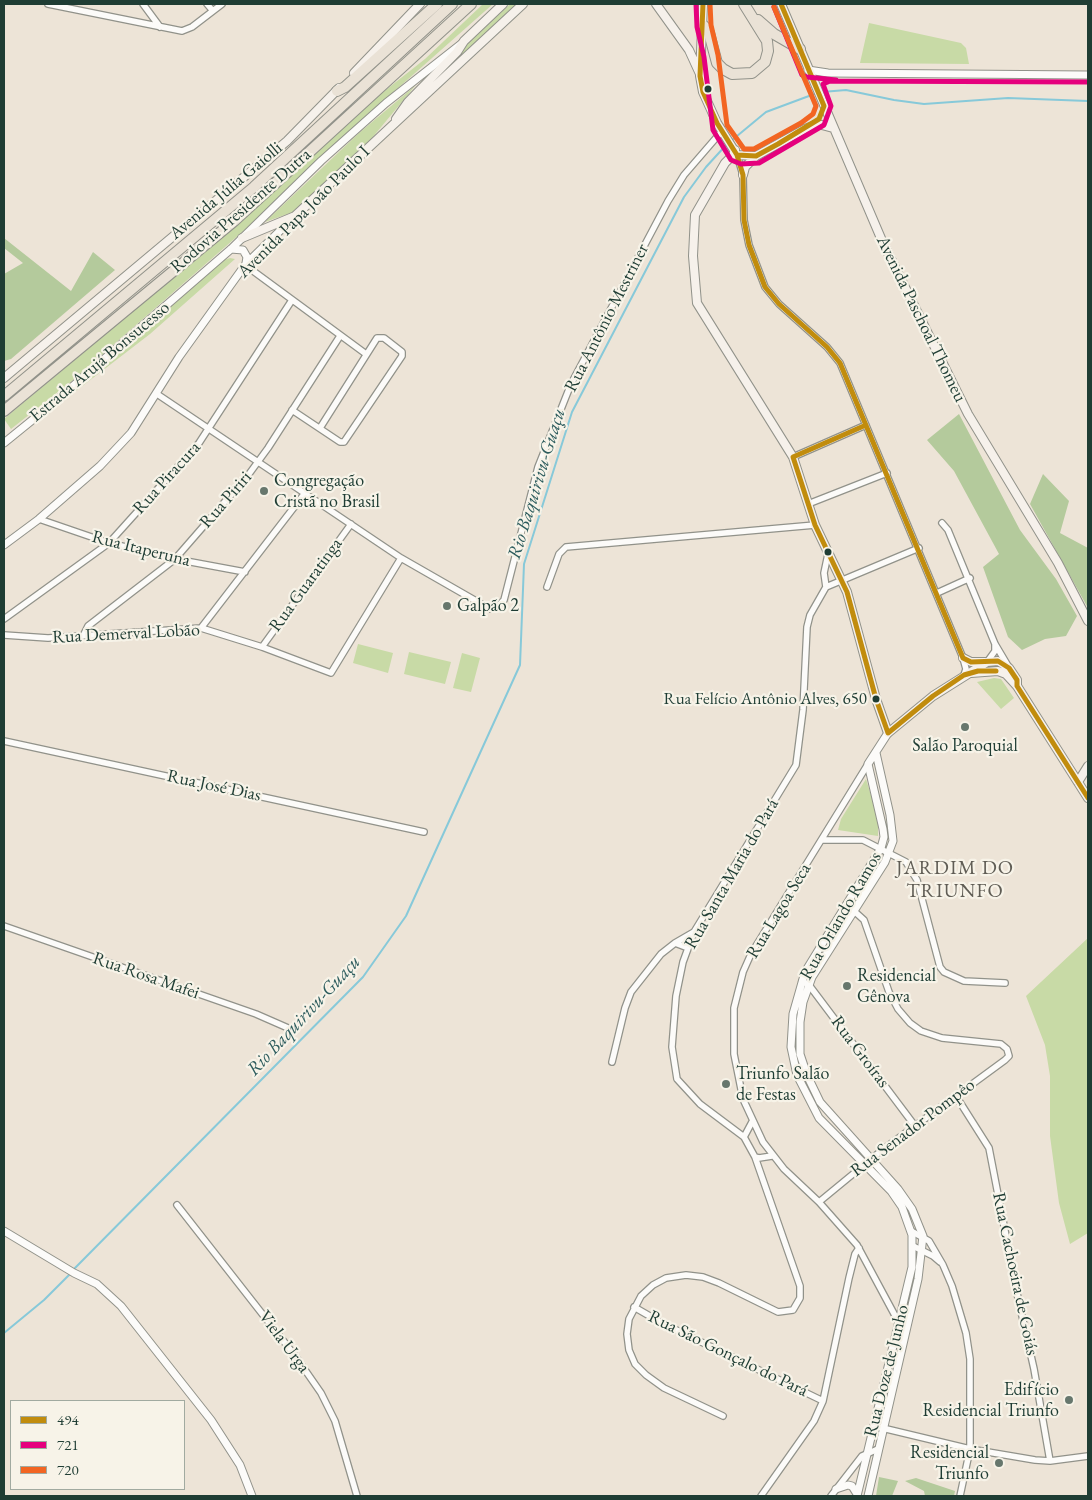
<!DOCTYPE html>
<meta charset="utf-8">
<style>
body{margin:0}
#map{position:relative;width:1092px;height:1500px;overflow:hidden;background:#ede4d7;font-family:"EB Garamond",serif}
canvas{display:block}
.frame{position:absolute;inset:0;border:5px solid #1f3d34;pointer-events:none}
.legend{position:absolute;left:10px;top:1400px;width:175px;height:90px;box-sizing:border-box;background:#f7f3e8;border:1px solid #a1aaa0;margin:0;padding:6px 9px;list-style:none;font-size:15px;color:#1f3d34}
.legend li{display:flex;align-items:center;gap:10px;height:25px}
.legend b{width:25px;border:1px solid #a1aaa0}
</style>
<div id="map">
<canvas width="1092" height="1500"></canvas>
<div class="frame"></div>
<ul class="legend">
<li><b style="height:6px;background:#c18c0d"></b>494</li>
<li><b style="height:6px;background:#e5007d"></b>721</li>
<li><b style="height:6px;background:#f26522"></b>720</li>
</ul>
</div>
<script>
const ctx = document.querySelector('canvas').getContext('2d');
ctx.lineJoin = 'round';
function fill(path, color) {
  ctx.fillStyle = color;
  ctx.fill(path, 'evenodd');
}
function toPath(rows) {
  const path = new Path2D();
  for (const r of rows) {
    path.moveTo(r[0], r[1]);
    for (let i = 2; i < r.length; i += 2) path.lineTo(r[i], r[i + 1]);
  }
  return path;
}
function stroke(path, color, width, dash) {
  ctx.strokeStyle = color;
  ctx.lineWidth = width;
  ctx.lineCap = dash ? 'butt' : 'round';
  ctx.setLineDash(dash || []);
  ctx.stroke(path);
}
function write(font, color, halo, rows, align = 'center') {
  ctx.font = font + ' "EB Garamond",serif';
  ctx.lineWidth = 4.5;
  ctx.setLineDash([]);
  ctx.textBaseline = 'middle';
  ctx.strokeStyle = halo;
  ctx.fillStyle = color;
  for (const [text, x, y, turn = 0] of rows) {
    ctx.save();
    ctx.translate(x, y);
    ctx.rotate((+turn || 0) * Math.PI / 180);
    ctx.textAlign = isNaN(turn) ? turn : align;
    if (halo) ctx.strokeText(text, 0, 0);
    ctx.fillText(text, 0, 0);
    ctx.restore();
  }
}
fill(toPath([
 [483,4,493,4,327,151,257,219,72,381,11,429,4,419,254,210,368,104,425,59],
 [510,4,517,4,436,79,445,65],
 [869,23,961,43,966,48,969,64,860,63],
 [416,85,372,138,293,212,265,222,359,133],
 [230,258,235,259,150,334,63,401,224,260],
 [358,644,393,653,388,673,353,663],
 [409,652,451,662,445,684,404,674],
 [462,653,480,658,471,692,453,688],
 [994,678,1001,679,1014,698,1001,709,977,682],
 [866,779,878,818,878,836,838,830,841,819],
 [876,864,880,866,812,973,808,971],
 [1088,938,1088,1233,1070,1244,1059,1203,1050,1136,1050,1076,1045,1045,1026,996]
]), '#c8daa6');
fill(toPath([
 [4,238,71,291,93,252,115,270,11,359,4,361,4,274,23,263,4,248],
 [959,414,1020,530,1056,579,1077,616,1066,636,1045,639,1022,650,1008,637,983,567,999,554,954,471,927,440],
 [1043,474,1069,501,1060,533,1088,548,1088,608,1030,504],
 [879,1477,898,1481,892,1496,876,1496],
 [916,1478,955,1491,954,1496,925,1496,924,1491,905,1481]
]), '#b4ca9c');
stroke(toPath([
 [822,92,846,90,894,100,924,104,1008,98,1088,101],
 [731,141,766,112,817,93],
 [74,1269,363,977,406,916,520,665,524,564,572,412,684,197,706,167,727,144],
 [4,1333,44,1300,71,1273]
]), '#87c9d9', 2);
const minor = toPath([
 [48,4,182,31,192,27,222,4],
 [143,4,160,27],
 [207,4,213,11],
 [737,155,743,175,744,220,749,245,765,287,779,304,827,347,840,363,963,658,966,669,964,675],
 [245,265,366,354],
 [157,394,401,558,490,609,497,607,504,600,538,467,571,384,668,201,684,175,722,131],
 [292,410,340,442,344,442,402,356,402,352,384,338,377,338,320,428],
 [793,457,866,425],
 [808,504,887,473],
 [39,519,109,543,175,559,245,572],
 [942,523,948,530,995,644,1008,666],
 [547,587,559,554,566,547,815,525],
 [826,587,919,548],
 [937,593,970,578],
 [4,619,109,543,199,443,292,300],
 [201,628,305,493],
 [4,635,48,638,201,628,262,647,331,673,401,558],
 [83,636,88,626,175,559,249,474,268,448,340,336],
 [262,647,351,524],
 [987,662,995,651,995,644],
 [4,741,424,832],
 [868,764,751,954,743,972,734,1008,734,1054,743,1099,763,1142,784,1169,819,1202,857,1245,899,1323,907,1326],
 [823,840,863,840,906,862,917,880,940,967,944,972,964,981,1005,983],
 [4,926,256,1014,288,1028],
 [688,948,675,943,694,932],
 [802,981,809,985,915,1126],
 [612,1062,625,1008,631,992,661,954,675,943],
 [956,1096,989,1148,1018,1298,1034,1369,1050,1461],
 [752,1122,744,1137,755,1157,759,1158,772,1156],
 [744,1137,700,1104,677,1079,672,1047,676,996,683,962,694,932,796,765,803,710,807,627,810,615,826,587,824,573,828,554],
 [819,1202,881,1151,1005,1060,1009,1056,1007,1049,1001,1044,942,1038,921,1031,910,1023,898,1009,889,992,864,920,854,911],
 [177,1205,296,1357,321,1393,335,1421,357,1496],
 [911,1231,929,1241,943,1265,952,1286,966,1333,970,1359,970,1449,960,1496],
 [913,1246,933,1256,940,1262],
 [634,1307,660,1322,823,1401],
 [723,1416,664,1388,646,1375,635,1364,629,1350,627,1334,629,1319,641,1296,653,1285,666,1278,686,1275,703,1277,719,1283,778,1312,793,1310,800,1298,800,1286,755,1157],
 [874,1426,970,1449,1035,1460,1050,1461,1088,1456],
 [761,1496,814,1421,823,1401,849,1278,855,1254,859,1248],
 [831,1496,862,1456,878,1449]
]);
const tertiary = toPath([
 [808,70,828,73,1088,75],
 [231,249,243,250,247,257,246,263],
 [4,443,57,400,231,249,321,161,386,103,461,44],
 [4,545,39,519,100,466,131,433,179,357,245,265,294,217],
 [4,1231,74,1273,97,1284,121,1306,211,1420,240,1465,252,1496],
 [836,1489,848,1485,852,1486,857,1494],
 [857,1496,912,1267,912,1235,902,1207,891,1191,819,1118,797,1075,791,1047,793,1014,805,972,881,848,884,837,883,829,868,764,888,733],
 [868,1496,918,1279,923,1236,912,1209,898,1189,820,1102,807,1075,800,1054,800,1022,803,1002,812,977,885,862,893,841,890,815,876,753]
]);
const secondary = toPath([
 [656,4,689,50,700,74],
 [703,4,700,76,703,92,717,123,737,155,756,156,805,129,818,124,833,128],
 [781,4,883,243,968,414,1058,563,1088,621],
 [354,73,420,4],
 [396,119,408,102,457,52,464,41,503,4],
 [735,150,733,155,725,163,695,215,693,256,697,303,793,457,815,525,847,592,876,699,888,733,933,696,987,662,998,661,1009,668,1017,680,1017,686],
 [743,175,745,167,755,157],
 [242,238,295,216,523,4],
 [4,378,287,141,339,88],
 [963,658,971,662,985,662],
 [971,673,998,671,1006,674,1017,686,1088,798],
 [1078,782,1088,766]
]);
const motorway = toPath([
 [758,20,774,34,800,49],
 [704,26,709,33,717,63,723,69,732,74,752,73,765,62,768,51,767,41,744,4],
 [337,91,345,87,437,4],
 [4,396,254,187,452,4],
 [4,411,234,221,471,4]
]);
stroke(minor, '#91928a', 8);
stroke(tertiary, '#91928a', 9);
stroke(secondary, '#91928a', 10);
stroke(motorway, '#91928a', 12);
stroke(minor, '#fcfbf9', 5.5);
stroke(tertiary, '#fcfbf9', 7);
stroke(secondary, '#f6f1eb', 8);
stroke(motorway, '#eae2d6', 10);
stroke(toPath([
 [703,4,700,76,703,92,717,123,737,155,743,175,744,220,749,245,765,287,779,304,827,347,840,363,963,658,971,662,998,661,1009,668,1017,680,1017,686,1088,798],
 [737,155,756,156,778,144,819,119,824,106,781,4],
 [866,425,793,457,815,525,847,592,876,699,888,733,933,696,964,675,978,671,996,671]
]), '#c18c0d', 5);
stroke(toPath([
 [696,4,697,27,704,57,713,130,731,160,741,164,759,163,824,125,831,106,823,84,830,81,1088,82],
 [774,7,802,75,807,77,836,80]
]), '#e5007d', 5);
stroke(toPath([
 [710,4,711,25,718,55,727,125,744,149,754,149,801,123,813,114,816,106,774,7]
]), '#f26522', 5);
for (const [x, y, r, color] of [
 [708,89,4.5,"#1f3d34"],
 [264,491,5,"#67776d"],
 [828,552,4.5,"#1f3d34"],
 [447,606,5,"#67776d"],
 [876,699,4.5,"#1f3d34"],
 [965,727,5,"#67776d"],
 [847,986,5,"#67776d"],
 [726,1084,5,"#67776d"],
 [1069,1400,5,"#67776d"],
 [999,1463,5,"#67776d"]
]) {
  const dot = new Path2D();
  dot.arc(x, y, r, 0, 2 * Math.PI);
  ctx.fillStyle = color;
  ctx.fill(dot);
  stroke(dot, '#f7f3e8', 2);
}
write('17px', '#1f3d34', '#f7f3e8', [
 ["Rua Felício Antônio Alves, 650",867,699]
], 'right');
write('18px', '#1f3d34', '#f7f3e8', [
 ["Avenida Júlia Gaiolli",226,191,-40],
 ["Rodovia Presidente Dutra",241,211,-41],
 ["Avenida Papa João Paulo I",304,212,-45],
 ["Rua Antônio Mestriner",607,318,-63],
 ["Avenida Paschoal Thomeu",921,319,64],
 ["Estrada Arujá Bonsucesso",100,362,-40],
 ["Rua Piracura",167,478,-48],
 ["Rua Piriri",226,500,-49],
 ["Rua Itaperuna",141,549,14],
 ["Rua Guaratinga",306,585,-54],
 ["Rua Demerval Lobão",126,634,-3],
 ["Rua José Dias",214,786,12],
 ["Rua Santa Maria do Pará",732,874,-60],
 ["Rua Lagoa Seca",779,911,-59],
 ["Rua Orlando Ramos",841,916,-60],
 ["Rua Rosa Mafei",146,976,19],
 ["Rua Groíras",860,1052,53],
 ["Rua Senador Pompêo",913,1128,-37],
 ["Rua Cachoeira de Goiás",1015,1274,78],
 ["Viela Urga",284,1342,53],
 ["Rua São Gonçalo do Pará",728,1354,26],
 ["Rua Doze de Junho",887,1371,-76]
]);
write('18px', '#1f3d34', '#f7f3e8', [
 ["Congregação",274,481],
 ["Cristã no Brasil",274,502],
 ["Galpão 2",457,606],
 ["Salão Paroquial",965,746,"center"],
 ["Residencial",857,976],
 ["Gênova",857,997],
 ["Triunfo Salão",736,1074],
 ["de Festas",736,1095],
 ["Edifício",1059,1390,"right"],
 ["Residencial Triunfo",1059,1411,"right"],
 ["Residencial",989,1453,"right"],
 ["Triunfo",989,1474,"right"]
], 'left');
write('italic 19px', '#2e5d5e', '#f7f3e8', [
 ["Rio Baquirivu-Guaçu",537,484,-73],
 ["Rio Baquirivu-Guaçu",304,1016,-47]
]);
ctx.letterSpacing = '1px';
write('20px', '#605d55', '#f7f3e8', [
 ["JARDIM DO",955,869],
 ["TRIUNFO",955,892]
]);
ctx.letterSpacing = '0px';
</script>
